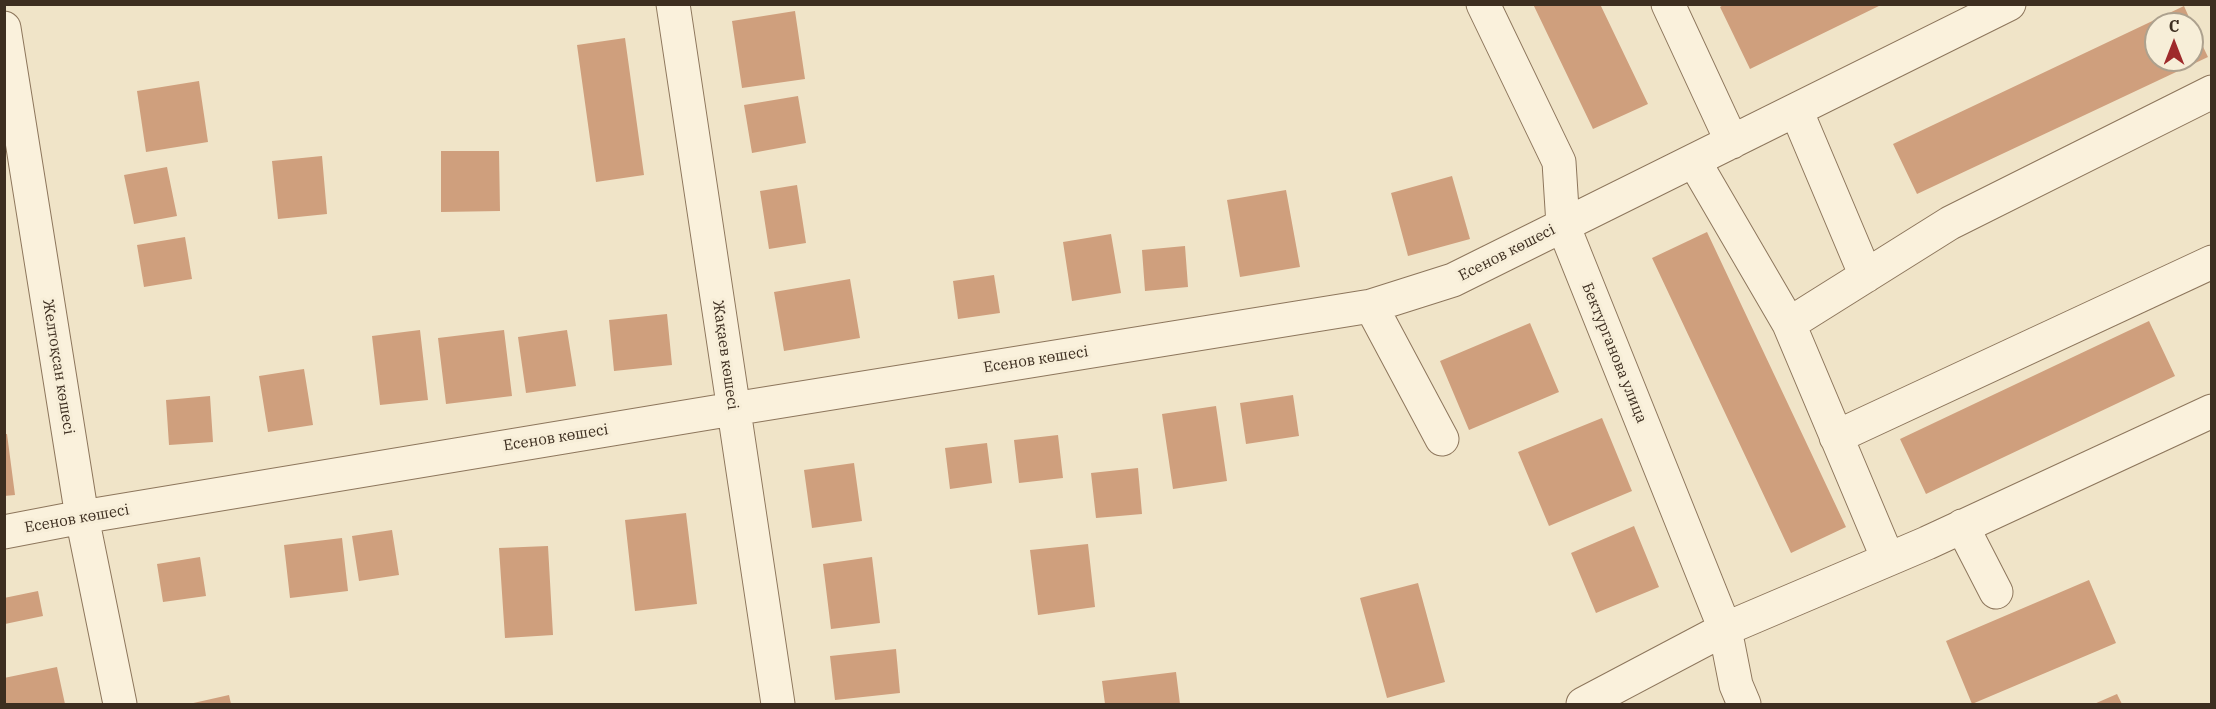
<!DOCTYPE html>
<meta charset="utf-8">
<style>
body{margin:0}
#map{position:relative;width:2216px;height:709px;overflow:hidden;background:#f0e4c8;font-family:"IBM Plex Serif",serif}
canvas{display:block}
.frame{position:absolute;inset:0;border:6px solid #3d2e20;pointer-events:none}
.north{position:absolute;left:2144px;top:12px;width:60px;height:60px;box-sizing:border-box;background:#f7eed8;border:2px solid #ada18e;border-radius:50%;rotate:0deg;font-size:16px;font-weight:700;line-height:24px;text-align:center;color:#3d2e20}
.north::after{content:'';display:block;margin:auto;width:21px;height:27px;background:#9e2a2b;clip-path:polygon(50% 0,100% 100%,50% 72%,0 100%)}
</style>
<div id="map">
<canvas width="2216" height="709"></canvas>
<div class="frame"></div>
<div class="north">С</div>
</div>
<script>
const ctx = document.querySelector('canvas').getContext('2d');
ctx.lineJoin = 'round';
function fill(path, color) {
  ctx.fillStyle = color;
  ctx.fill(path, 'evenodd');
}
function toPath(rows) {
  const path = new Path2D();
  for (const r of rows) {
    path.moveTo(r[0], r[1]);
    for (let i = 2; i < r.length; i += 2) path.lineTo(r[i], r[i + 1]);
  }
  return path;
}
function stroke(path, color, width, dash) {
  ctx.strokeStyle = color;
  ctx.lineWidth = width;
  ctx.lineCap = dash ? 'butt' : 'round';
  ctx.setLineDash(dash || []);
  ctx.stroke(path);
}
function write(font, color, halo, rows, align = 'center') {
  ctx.font = font + ' "IBM Plex Serif",serif';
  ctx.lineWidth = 6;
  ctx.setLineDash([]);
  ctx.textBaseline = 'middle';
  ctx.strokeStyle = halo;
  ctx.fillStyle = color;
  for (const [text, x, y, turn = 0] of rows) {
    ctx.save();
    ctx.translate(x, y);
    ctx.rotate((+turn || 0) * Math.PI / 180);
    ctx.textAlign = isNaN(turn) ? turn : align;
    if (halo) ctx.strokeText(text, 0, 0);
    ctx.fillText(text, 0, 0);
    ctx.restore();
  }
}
fill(toPath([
 [1533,4,1600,4,1648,104,1593,129],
 [1725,4,1883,4,1750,69,1720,7],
 [2184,6,2192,24,2156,24,2156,60,2192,60,2192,24,2208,57,1917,194,1893,144],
 [795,11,805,79,742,88,732,21],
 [625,38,644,175,596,182,577,45],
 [199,81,208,142,146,152,137,91],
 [798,96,806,143,752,153,744,105],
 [441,151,499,151,500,211,441,212],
 [322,156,327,214,278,219,272,161],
 [167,167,177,216,134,224,124,175],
 [1452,176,1470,239,1408,256,1391,193],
 [797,185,806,243,769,249,760,191],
 [1286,190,1300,267,1240,277,1227,200],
 [1707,232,1846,527,1791,553,1652,258],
 [1111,234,1121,293,1072,301,1063,242],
 [185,237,192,279,144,287,137,245],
 [1185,246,1188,287,1145,291,1142,250],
 [994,275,1000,313,958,319,953,281],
 [850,279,860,338,784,351,774,292],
 [667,314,672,365,614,371,609,320],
 [2149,321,2175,376,1926,494,1900,439],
 [1530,323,1559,392,1469,430,1440,361],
 [420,330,428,400,380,405,372,336],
 [504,330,512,396,446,404,438,338],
 [567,330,576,386,526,393,518,337],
 [304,369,313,425,268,432,259,376],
 [1293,395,1299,436,1246,444,1240,403],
 [210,396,213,442,169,445,166,400],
 [1216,406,1227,481,1173,489,1162,414],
 [1602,418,1632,491,1549,526,1518,452],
 [4,434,7,434,15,495,4,496],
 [1058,435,1063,478,1019,483,1014,440],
 [987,443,992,483,950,489,945,448],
 [854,463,862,521,812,528,804,470],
 [1138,468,1142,514,1096,518,1091,473],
 [686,513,697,604,635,611,625,520],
 [1634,526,1659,587,1596,613,1571,553],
 [392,530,399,575,359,581,352,536],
 [342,538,348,591,290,598,284,545],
 [1088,544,1095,607,1038,615,1030,550],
 [548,546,553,635,505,638,499,548],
 [200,557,206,596,163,602,157,564],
 [872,557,880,623,831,629,823,564],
 [2089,580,2116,643,1972,704,1946,641],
 [1418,583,1445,682,1387,698,1360,598],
 [38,591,43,616,5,624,4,598],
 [896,649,900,693,835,700,830,656],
 [57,667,65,704,4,704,4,678],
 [1176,672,1180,704,1105,704,1102,681],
 [2117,694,2122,704,2094,704],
 [229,695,231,704,189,704]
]), '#cf9f7d');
const minor = toPath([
 [673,4,778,704],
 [1483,4,1559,162,1563,225,1725,629,1736,685,1744,704],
 [1668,4,1732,142],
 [4,28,82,517,120,704],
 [1796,110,1866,276],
 [1694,161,1789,324],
 [1371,306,1442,439],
 [1836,437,2212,262],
 [1962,526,1996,592],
 [4,532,82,517,733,409,1371,306,1453,280,2009,4],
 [1888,559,1789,324,1950,223,2212,92],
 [1583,704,1725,629,1927,543,2212,411]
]);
stroke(minor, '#8d765c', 35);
stroke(minor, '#faf1dc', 33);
write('15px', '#3d2e20', '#f7eed8', [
 ["Есенов көшесі",1507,253,-27],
 ["Бектурганова улица",1614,353,68],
 ["Жақаев көшесі",725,355,82],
 ["Есенов көшесі",1036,360,-9],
 ["Желтоқсан көшесі",58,367,81],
 ["Есенов көшесі",556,438,-9],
 ["Есенов көшесі",77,519,-10]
]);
</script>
